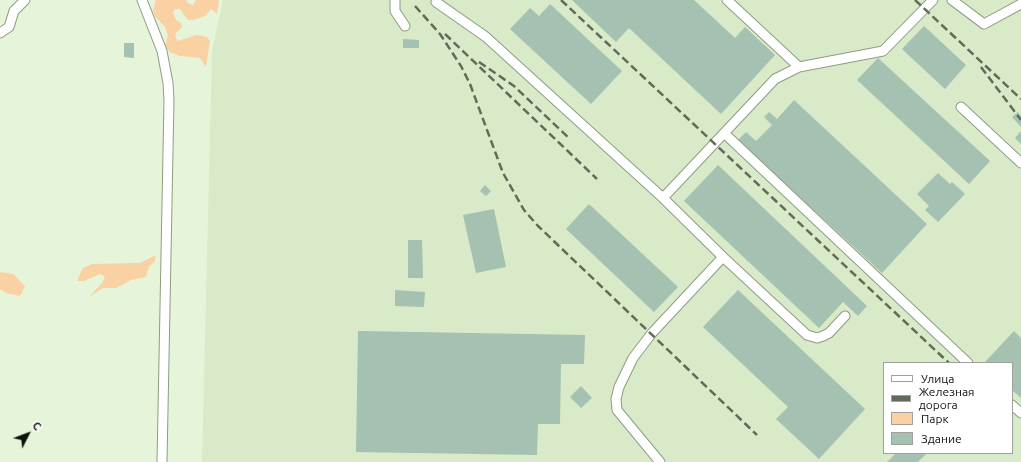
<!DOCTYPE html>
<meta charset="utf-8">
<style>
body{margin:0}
#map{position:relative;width:1021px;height:462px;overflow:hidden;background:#e6f5d9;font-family:Ubuntu,sans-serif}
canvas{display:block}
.legend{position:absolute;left:883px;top:362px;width:130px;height:92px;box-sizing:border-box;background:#fff;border:1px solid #9fa19d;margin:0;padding:5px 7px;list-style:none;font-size:12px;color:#0e1309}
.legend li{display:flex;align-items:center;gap:8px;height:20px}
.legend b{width:20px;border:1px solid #9fa19d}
.north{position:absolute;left:8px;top:414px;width:40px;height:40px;-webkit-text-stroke:3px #fff;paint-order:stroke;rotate:48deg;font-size:11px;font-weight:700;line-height:16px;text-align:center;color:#0e1309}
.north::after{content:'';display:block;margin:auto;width:14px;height:18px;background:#0e1309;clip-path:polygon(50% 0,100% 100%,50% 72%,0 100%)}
</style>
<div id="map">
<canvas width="1021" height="462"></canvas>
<ul class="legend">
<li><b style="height:5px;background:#fff"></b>Улица</li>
<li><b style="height:5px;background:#626b5a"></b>Железная дорога</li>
<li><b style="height:11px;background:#f9d1a2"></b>Парк</li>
<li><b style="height:11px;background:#a4c1b1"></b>Здание</li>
</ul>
<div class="north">С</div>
</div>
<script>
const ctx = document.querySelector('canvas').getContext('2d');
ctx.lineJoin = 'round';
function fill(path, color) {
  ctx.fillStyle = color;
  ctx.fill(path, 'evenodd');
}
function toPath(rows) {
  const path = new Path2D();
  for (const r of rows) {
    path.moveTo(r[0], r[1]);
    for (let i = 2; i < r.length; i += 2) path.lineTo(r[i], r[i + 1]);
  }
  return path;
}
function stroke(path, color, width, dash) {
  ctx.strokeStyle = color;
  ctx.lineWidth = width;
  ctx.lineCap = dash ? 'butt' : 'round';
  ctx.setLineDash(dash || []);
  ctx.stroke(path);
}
fill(toPath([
 [223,0,1021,0,1021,462,202,462,212,51],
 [884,363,1012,363,1012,453,884,453]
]), '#d8eac8');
fill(toPath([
 [156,0,186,0,189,4,193,5,196,0,218,0,219,2,217,14,211,9,205,16,193,20,188,20,180,9,175,9,173,13,176,20,181,23,182,27,175,34,176,38,178,41,196,35,207,37,210,41,206,67,200,58,180,56,170,52,165,46,168,36,165,27,155,16,153,10],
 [156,255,155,261,149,267,146,277,131,280,116,288,103,288,89,297,102,283,105,277,100,274,84,281,77,281,83,268,92,264,140,263],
 [0,272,13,274,25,286,20,296,6,293,0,289]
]), '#f9d1a2');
fill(toPath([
 [572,0,694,0,735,38,745,27,775,55,721,114,629,28,616,42],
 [550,4,622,71,591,104,510,29,530,8,539,16],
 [924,26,966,65,945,89,902,49],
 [403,39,419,40,419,48,403,48],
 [124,43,134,43,134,58,124,57],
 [878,58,990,161,969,184,857,80],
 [794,100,927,224,882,273,738,140,746,132,756,141,772,125,764,117,769,112,777,119],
 [1018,112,1021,116,1021,127,1012,117],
 [1021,131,1021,144,1015,138],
 [718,165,867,306,858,316,843,302,819,328,684,201],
 [938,173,950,184,952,182,965,194,938,222,925,210,929,206,917,194],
 [485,185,491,191,486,196,480,191],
 [589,204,678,287,654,312,566,229],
 [494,209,506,267,476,273,463,215],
 [408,240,422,240,423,278,408,278],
 [395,290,425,292,424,307,395,306],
 [738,290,865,409,819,459,776,419,788,407,703,327],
 [358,331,585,335,584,364,561,364,560,424,538,424,537,455,356,452],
 [1014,331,1021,338,1021,398,1012,390,1012,363,984,363],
 [581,386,592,398,581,408,570,397],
 [896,453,927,453,918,462,887,462]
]), '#a4c1b1');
const minor = toPath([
 [142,0,162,51,168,83,169,100,162,462],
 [395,0,395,11,405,26],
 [437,0,436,2,486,37,663,198,723,257,652,333,633,358,619,387,616,399,617,410,660,462],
 [727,0,799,67],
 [952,0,984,24,1021,4],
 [0,33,9,27,14,11,25,0],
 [961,107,1021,163],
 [724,133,968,363],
 [663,198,775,79,799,67,883,51,933,0],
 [723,257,807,335,817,338,823,336,829,333,845,316],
 [1012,405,1021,413]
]);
stroke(minor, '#8f9c83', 11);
stroke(minor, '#fff', 9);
stroke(toPath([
 [561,0,949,363],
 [915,0,1021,99],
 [415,6,440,34,461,66,470,84,503,173,524,210,538,226,757,435],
 [445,34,597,179],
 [479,62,514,86,569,138],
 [981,67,1021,120]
]), '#626b5a', 2.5, [8, 4]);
</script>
